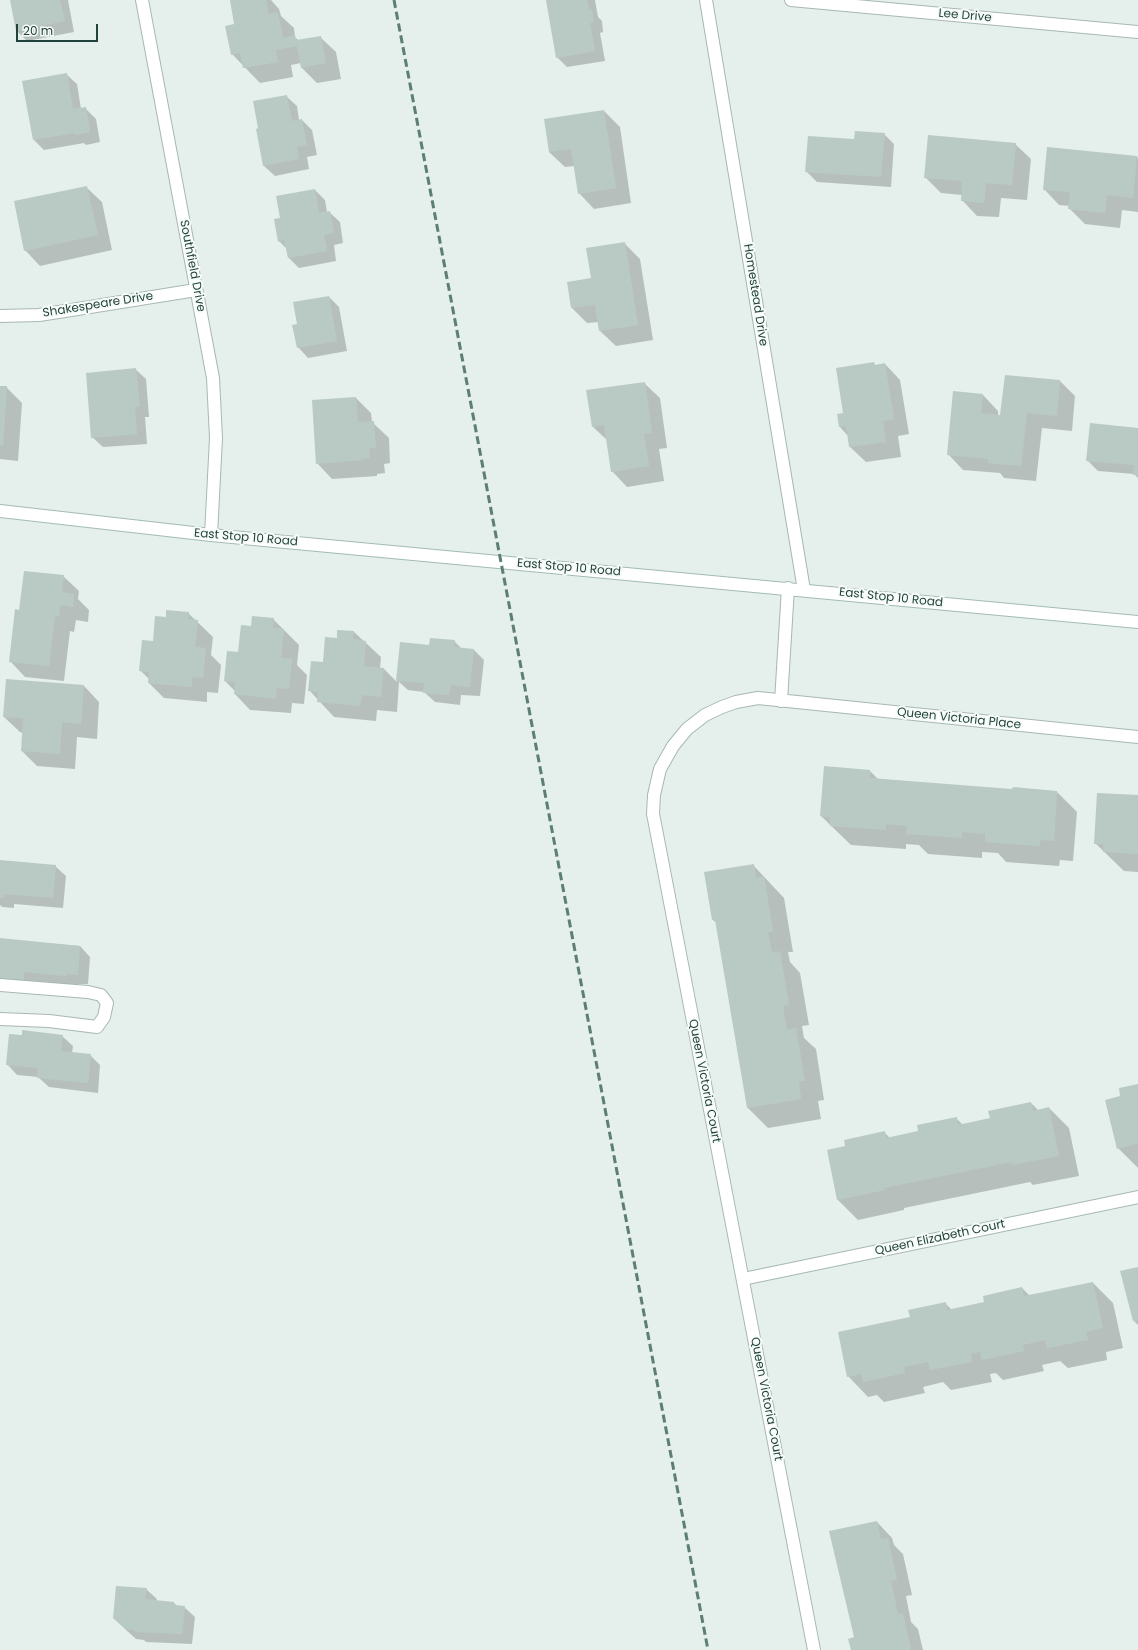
<!DOCTYPE html>
<style>
body{margin:0}
#map{position:relative;width:1138px;height:1650px;overflow:hidden;background:#e5efeb;font-family:Poppins,sans-serif}
canvas{display:block}
.scale{position:absolute;left:16px;top:24px;width:82px;height:18px;box-sizing:border-box;border:2px solid #22433b;border-top:0;padding-left:5px;font-size:12px;line-height:14px;white-space:nowrap;color:#22433b;-webkit-text-stroke:3px #f6fbf8;paint-order:stroke}
</style>
<div id="map">
<canvas width="1138" height="1650"></canvas>
<div class="scale">20 m</div>
</div>
<script>
const ctx = document.querySelector('canvas').getContext('2d');
ctx.lineJoin = 'round';
function fill(path, color) {
  ctx.fillStyle = color;
  ctx.fill(path, 'evenodd');
}
function toPath(rows) {
  const path = new Path2D();
  for (const r of rows) {
    path.moveTo(r[0], r[1]);
    for (let i = 2; i < r.length; i += 2) path.lineTo(r[i], r[i + 1]);
  }
  return path;
}
function stroke(path, color, width, dash) {
  ctx.strokeStyle = color;
  ctx.lineWidth = width;
  ctx.lineCap = dash ? 'butt' : 'round';
  ctx.setLineDash(dash || []);
  ctx.stroke(path);
}
function write(font, color, halo, rows, align = 'center') {
  ctx.font = font + ' Poppins,sans-serif';
  ctx.lineWidth = 4;
  ctx.setLineDash([]);
  ctx.textBaseline = 'middle';
  ctx.strokeStyle = halo;
  ctx.fillStyle = color;
  for (const [text, x, y, turn = 0] of rows) {
    ctx.save();
    ctx.translate(x, y);
    ctx.rotate((+turn || 0) * Math.PI / 180);
    ctx.textAlign = isNaN(turn) ? turn : align;
    if (halo) ctx.strokeText(text, 0, 0);
    ctx.fillText(text, 0, 0);
    ctx.restore();
  }
}
fill(toPath([
 [11,0,68,0,74,32,27,41,17,31],
 [231,0,271,0,279,9,281,16,294,28,295,37,299,41,320,37,336,52,341,79,317,83,302,68,301,63,291,65,293,77,260,83,232,54,236,25],
 [547,0,595,0,598,17,602,21,603,32,600,33,605,61,567,67,557,57],
 [66,74,77,84,81,109,85,108,96,119,100,142,86,145,84,143,44,150,34,140,23,82],
 [286,96,297,106,299,120,302,120,312,130,317,155,307,157,309,169,275,176,264,166],
 [604,111,620,127,631,203,594,209,579,193,574,166,565,167,549,152],
 [884,134,894,144,891,187,817,182,806,171,855,140],
 [1015,144,1031,159,1027,200,1001,198,999,217,977,216,962,200,962,195,941,193,925,177],
 [1136,156,1138,158,1138,212,1122,210,1120,228,1085,224,1070,209,1070,206,1059,205,1044,189],
 [86,187,102,202,112,250,40,266,25,250],
 [315,190,325,200,327,212,329,212,340,222,343,243,334,245,336,261,299,268,289,258,287,249,279,241],
 [625,244,640,259,653,340,616,346,600,331,599,322,587,323,572,308,592,279],
 [329,297,339,307,347,351,308,358,298,347,298,325],
 [873,363,876,366,885,364,900,380,909,434,898,436,901,457,866,462,850,447,848,436,840,427,838,415,845,414],
 [135,369,146,379,149,417,145,417,147,444,103,447,92,437],
 [1060,381,1075,396,1072,431,1042,428,1036,481,1004,478,1000,473,963,470,948,454,983,395,998,411,998,415,1001,416],
 [644,383,660,398,667,448,659,449,664,481,627,487,612,471,608,441,593,427],
 [0,387,6,387,22,403,18,461,0,459],
 [356,398,371,413,372,422,389,438,390,463,384,464,385,473,377,474,377,476,332,479,317,463],
 [1138,429,1138,478,1134,474,1098,471,1087,460],
 [63,576,79,591,78,599,89,610,88,622,76,620,74,632,70,631,64,681,25,677,10,661],
 [188,613,213,637,211,655,221,665,218,693,207,692,207,702,164,698,149,683,149,679,140,670,154,642],
 [273,619,299,645,297,665,307,675,304,704,292,703,291,713,250,710,235,694,235,691,225,681,239,654],
 [354,632,381,657,380,668,384,669,397,682,401,643,430,646,454,641,462,649,474,650,484,660,480,696,461,695,460,705,435,702,424,692,408,690,399,682,397,712,377,710,376,721,334,717,309,690,337,639],
 [84,686,99,702,97,739,77,737,75,769,37,766,22,751,23,733,20,732,4,717],
 [870,771,879,780,1013,790,1014,788,1057,792,1077,812,1073,861,1060,860,1059,866,1006,862,998,853,982,852,982,858,928,854,919,845,906,844,906,849,851,845,821,816],
 [1138,796,1138,872,1124,871,1095,843],
 [0,861,55,866,66,876,63,908,14,904,14,908,2,907,0,905],
 [753,865,784,898,793,952,788,952,790,962,800,973,809,1025,802,1026,804,1038,816,1049,824,1100,818,1101,821,1119,768,1128,748,1108,717,923,713,920],
 [0,939,80,946,90,957,88,984,76,984,76,986,0,987],
 [62,1036,73,1046,72,1053,90,1055,100,1065,98,1093,49,1087,38,1077,17,1075,7,1064],
 [1138,1085,1138,1168,1118,1148,1121,1097],
 [1031,1103,1038,1110,1049,1108,1069,1128,1079,1176,1033,1185,1030,1182,904,1208,904,1210,858,1220,838,1200,828,1151,847,1147,884,1132,890,1138,920,1132,956,1118,963,1125,991,1119],
 [1138,1268,1138,1325,1134,1321,1121,1272],
 [1093,1283,1113,1303,1123,1348,1106,1352,1107,1360,1068,1368,1060,1361,1042,1365,1044,1371,1003,1380,996,1373,990,1374,992,1382,951,1390,943,1382,923,1387,925,1393,884,1402,877,1395,868,1397,848,1376,911,1318,945,1303,952,1310,986,1303,1022,1288,1030,1296],
 [877,1522,892,1538,894,1545,903,1554,912,1595,906,1596,911,1622,918,1629,923,1650,852,1650],
 [146,1589,157,1599,156,1601,174,1603,177,1606,184,1607,195,1617,192,1644,146,1642,144,1640,136,1639,125,1629]
]), '#0003');
fill(toPath([
 [10,0,60,0,65,21,16,31],
 [230,0,266,0,269,14,278,12,283,38,295,35,296,40,321,36,326,63,301,68,297,46,276,50,278,62,243,68,240,53,231,55,225,26,234,24],
 [546,0,587,0,589,10,592,10,594,22,590,23,595,51,556,58],
 [67,73,73,109,86,107,90,132,75,135,75,133,33,140,22,81],
 [287,95,292,121,302,119,307,145,297,147,299,159,263,166,256,129,258,128,253,101],
 [604,110,616,188,578,194,571,149,549,152,544,119],
 [855,131,885,133,881,177,805,172,808,136,854,139],
 [928,135,1016,143,1012,185,986,183,984,203,961,201,962,181,924,178],
 [1047,147,1137,156,1133,198,1107,195,1105,213,1068,209,1070,192,1043,190],
 [87,186,98,235,24,251,14,201],
 [315,189,319,213,330,211,334,233,324,235,327,251,288,258,284,240,278,242,274,219,280,218,276,196],
 [625,242,638,325,599,331,595,305,571,308,567,282,591,278,586,248],
 [329,296,337,341,297,348,292,325,297,324,293,302],
 [874,362,875,365,885,363,894,419,883,421,886,442,849,447,846,426,839,427,837,414,843,413,836,368],
 [136,368,140,406,135,407,137,434,91,438,86,373],
 [1005,375,1060,380,1057,416,1027,413,1021,466,988,463,988,459,947,455,953,391,983,394,981,413,1000,415],
 [645,382,652,433,644,434,649,466,611,472,604,425,592,427,586,390],
 [0,386,7,386,3,446,0,445],
 [356,397,358,422,374,421,376,448,369,448,370,458,362,459,362,460,316,464,312,400],
 [1090,423,1138,428,1138,475,1133,475,1134,465,1086,461],
 [24,571,64,575,62,592,74,594,73,607,60,605,59,617,55,616,49,666,9,662,15,609,19,610],
 [166,610,189,612,188,619,198,620,195,647,206,648,203,678,192,677,192,687,148,683,149,672,139,671,142,640,153,641,155,616,166,617],
 [252,616,274,618,273,628,284,629,281,658,292,659,289,689,277,688,276,699,234,694,235,682,224,681,227,651,238,652,241,625,251,626],
 [337,630,354,631,353,639,366,641,364,666,384,668,381,697,362,695,360,706,317,702,318,692,308,691,311,661,323,662,325,637,337,638],
 [430,638,455,640,454,647,474,649,470,687,451,685,449,695,423,693,424,683,396,681,400,642,429,645],
 [6,679,84,685,81,724,62,722,60,754,21,751,23,718,3,717],
 [824,766,870,770,870,778,1012,789,1013,787,1057,791,1054,841,1040,840,1040,846,985,842,985,834,962,832,962,838,906,834,907,826,886,824,886,830,830,826,830,817,820,816],
 [1097,793,1138,795,1138,854,1103,852,1104,844,1094,844],
 [0,860,56,865,53,898,4,894,4,898,0,898],
 [754,864,756,878,764,876,773,932,768,932,772,953,780,951,789,1005,783,1006,787,1030,796,1028,805,1081,799,1081,801,1099,747,1108,715,920,712,920,704,872],
 [0,938,80,946,78,975,66,974,66,976,24,972,24,980,0,978],
 [22,1030,63,1035,61,1051,91,1054,88,1083,37,1078,38,1068,6,1065,9,1034,22,1035],
 [1138,1084,1138,1143,1117,1149,1105,1100,1120,1096,1119,1088],
 [1031,1102,1033,1111,1049,1107,1059,1156,1012,1165,1011,1162,884,1188,885,1190,837,1200,827,1150,845,1146,844,1140,885,1131,886,1138,918,1131,917,1125,957,1117,958,1125,990,1118,988,1111],
 [1138,1267,1138,1320,1133,1321,1120,1271],
 [1093,1282,1103,1328,1086,1332,1088,1340,1047,1348,1045,1340,1023,1345,1024,1351,982,1360,980,1352,971,1354,972,1362,930,1370,928,1362,904,1367,905,1373,863,1382,861,1374,847,1377,838,1332,910,1317,908,1310,946,1302,947,1310,984,1302,983,1296,1022,1287,1024,1296],
 [877,1521,881,1539,888,1538,897,1580,891,1581,898,1614,903,1613,911,1650,851,1650,848,1639,854,1637,829,1531],
 [116,1586,147,1588,145,1599,174,1602,174,1605,185,1606,182,1634,135,1632,135,1630,125,1629,113,1618]
]), '#b9cac4');
const lane = toPath([
 [0,985,88,992,101,995,107,1003,104,1017,97,1027,49,1021,0,1019]
]);
const street = toPath([
 [142,0,213,378,216,438,211,535],
 [706,0,804,590],
 [791,0,1138,32],
 [0,316,39,315,65,311,196,290],
 [781,701,788,588],
 [743,1279,1138,1197],
 [814,1650,655,824,653,814,654,795,660,769,673,746,687,729,705,715,722,707,736,702,758,698,1138,737]
]);
const secondary = toPath([
 [0,511,211,535,1138,622]
]);
stroke(lane, '#a7b8b3', 14);
stroke(street, '#a7b8b3', 14);
stroke(secondary, '#a2bcb3', 14);
stroke(lane, '#fff', 12);
stroke(street, '#fff', 12);
stroke(secondary, '#fff', 12);
stroke(toPath([
 [394,0,708,1650]
]), '#5c7e76', 3, [8, 4]);
write('12px', '#22433b', '#f6fbf8', [
 ["Lee Drive",965,16,5],
 ["Southfield Drive",192,266,79],
 ["Homestead Drive",755,295,81],
 ["Shakespeare Drive",98,305,-9],
 ["East Stop 10 Road",246,538,5],
 ["East Stop 10 Road",569,568,5],
 ["East Stop 10 Road",891,598,6],
 ["Queen Victoria Place",959,719,6],
 ["Queen Victoria Court",704,1081,79],
 ["Queen Elizabeth Court",940,1238,-12],
 ["Queen Victoria Court",766,1399,79]
]);
</script>
